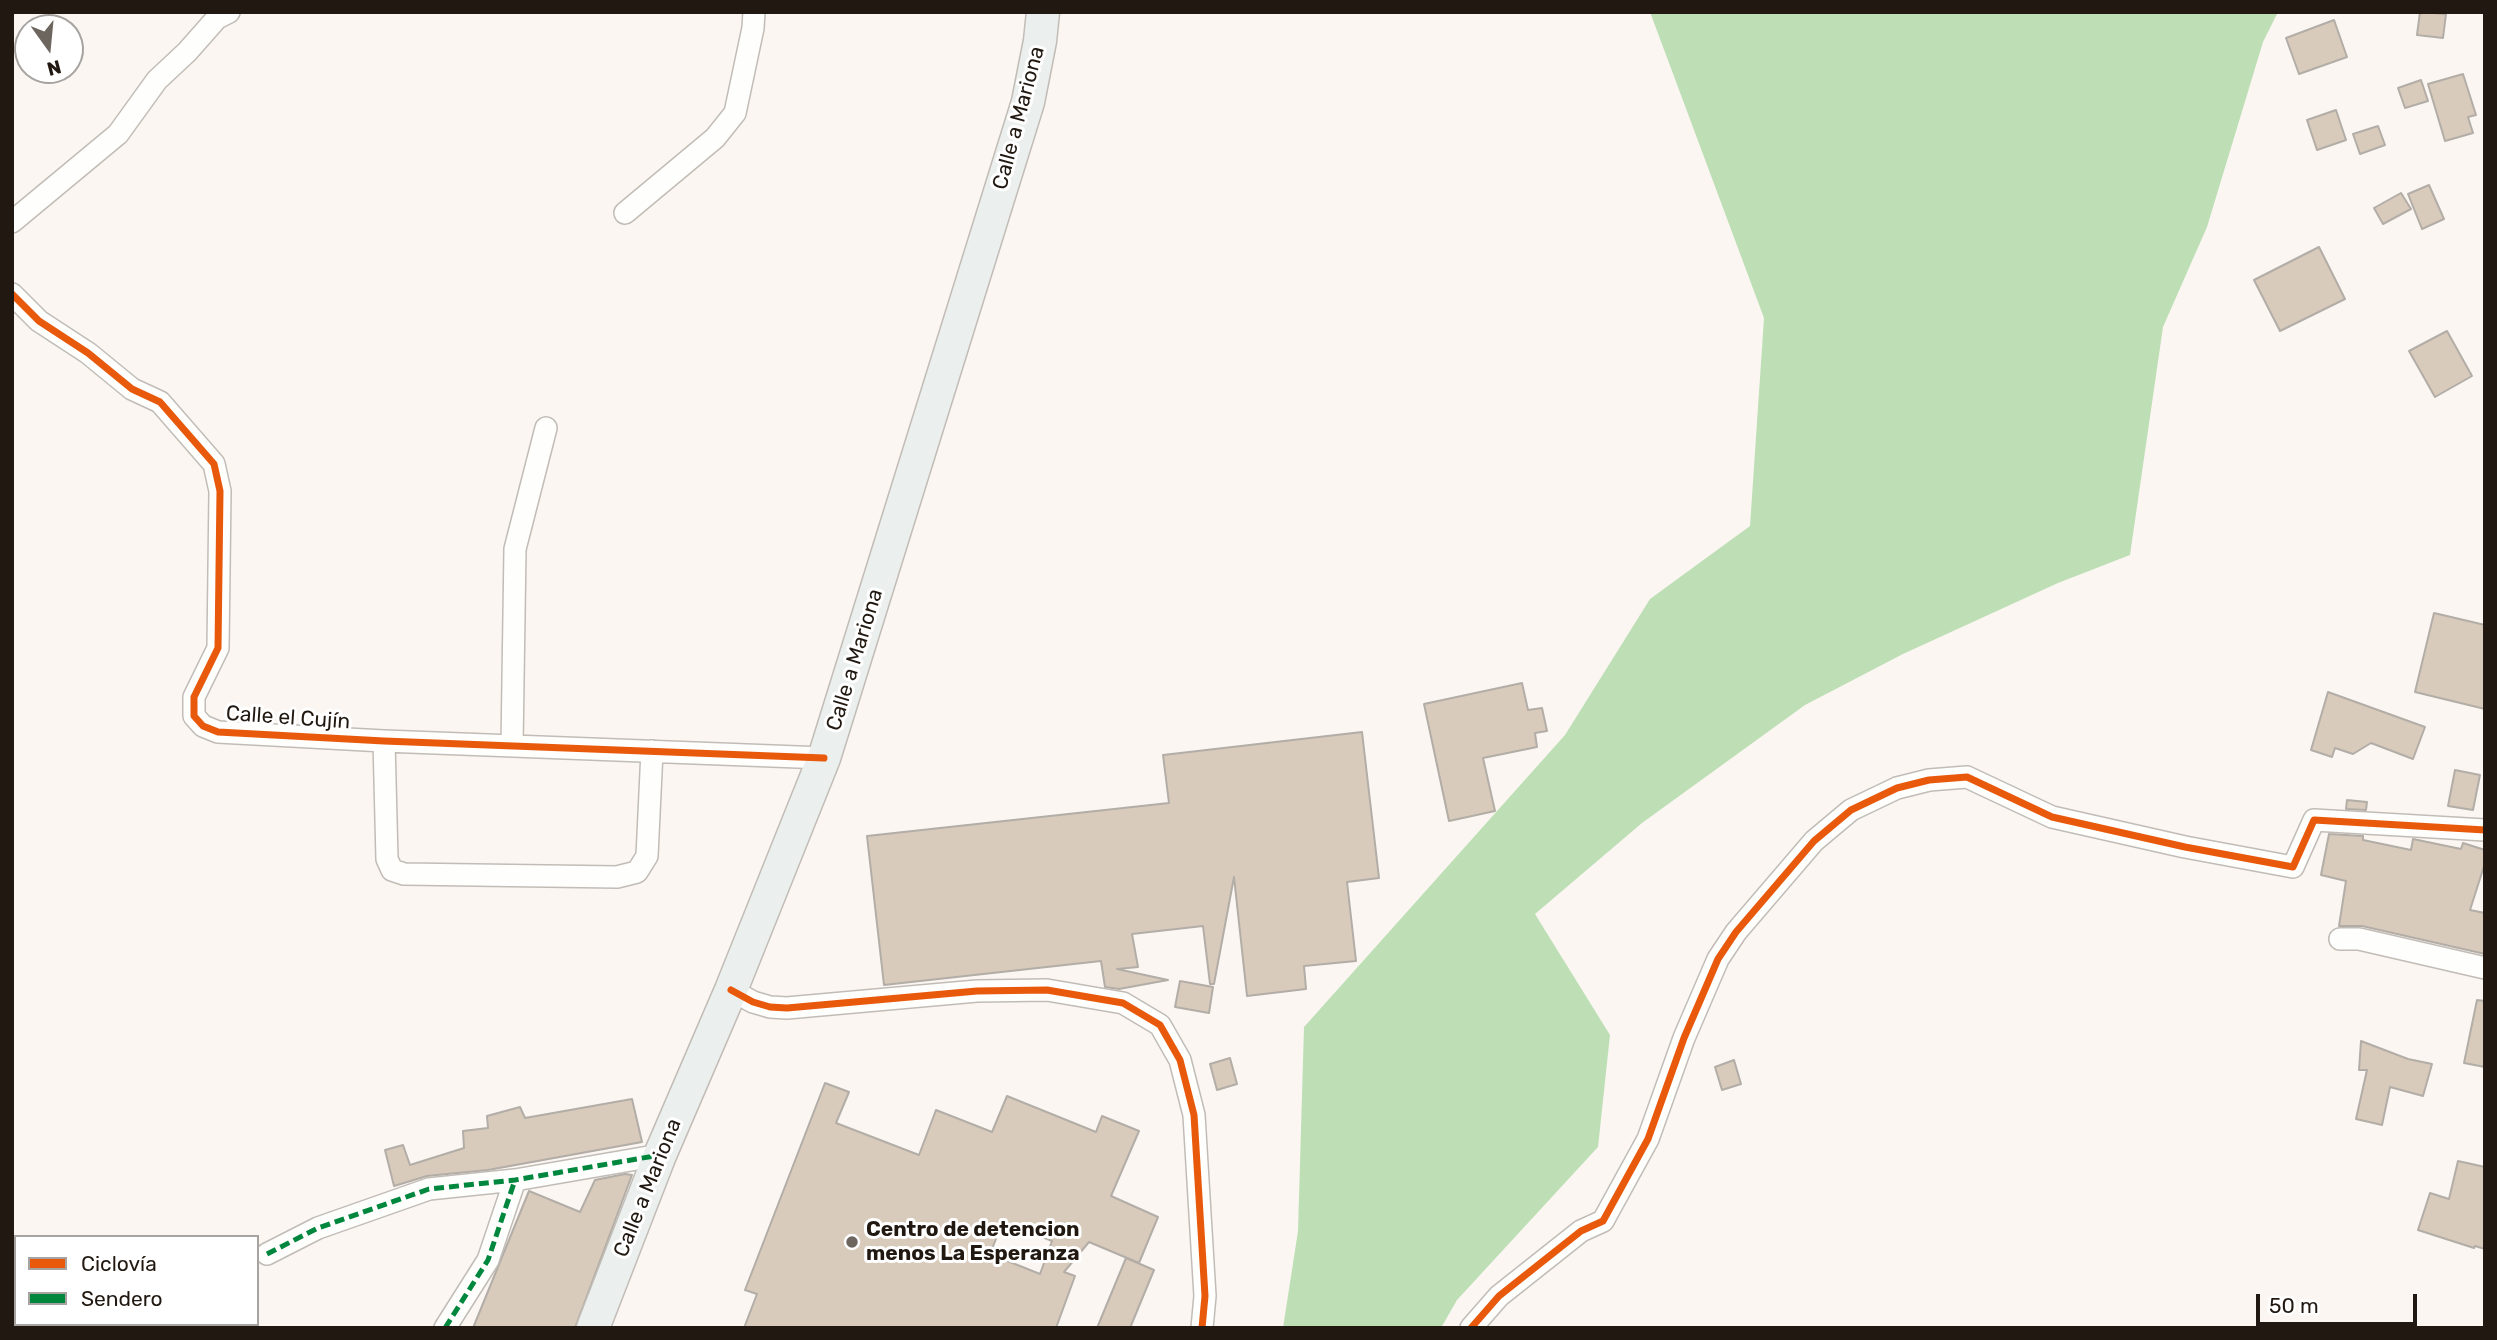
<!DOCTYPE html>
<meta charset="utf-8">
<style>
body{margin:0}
#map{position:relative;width:2497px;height:1340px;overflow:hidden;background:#fbf6f1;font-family:Rubik,sans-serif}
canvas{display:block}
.frame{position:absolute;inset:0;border:14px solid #211911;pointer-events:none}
.legend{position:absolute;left:14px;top:1235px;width:245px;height:91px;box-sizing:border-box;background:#fff;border:2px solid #a6a3a0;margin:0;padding:9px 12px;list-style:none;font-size:21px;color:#211911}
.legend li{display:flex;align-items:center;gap:14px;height:35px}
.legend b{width:35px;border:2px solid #a6a3a0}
.north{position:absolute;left:14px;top:14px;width:70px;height:70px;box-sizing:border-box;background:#fff;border:2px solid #a6a3a0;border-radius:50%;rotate:165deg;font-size:19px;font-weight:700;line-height:28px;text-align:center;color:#211911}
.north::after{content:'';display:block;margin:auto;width:24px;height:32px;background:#6d665f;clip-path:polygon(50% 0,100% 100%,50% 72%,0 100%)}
.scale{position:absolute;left:2256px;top:1294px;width:161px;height:32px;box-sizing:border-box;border:4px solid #211911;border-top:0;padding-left:9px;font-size:21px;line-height:24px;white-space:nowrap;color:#211911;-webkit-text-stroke:5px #fff;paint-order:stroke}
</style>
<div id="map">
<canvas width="2497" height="1340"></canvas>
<div class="frame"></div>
<ul class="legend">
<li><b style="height:9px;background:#e8590c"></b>Ciclovía</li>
<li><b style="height:9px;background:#00873e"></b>Sendero</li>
</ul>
<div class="north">N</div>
<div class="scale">50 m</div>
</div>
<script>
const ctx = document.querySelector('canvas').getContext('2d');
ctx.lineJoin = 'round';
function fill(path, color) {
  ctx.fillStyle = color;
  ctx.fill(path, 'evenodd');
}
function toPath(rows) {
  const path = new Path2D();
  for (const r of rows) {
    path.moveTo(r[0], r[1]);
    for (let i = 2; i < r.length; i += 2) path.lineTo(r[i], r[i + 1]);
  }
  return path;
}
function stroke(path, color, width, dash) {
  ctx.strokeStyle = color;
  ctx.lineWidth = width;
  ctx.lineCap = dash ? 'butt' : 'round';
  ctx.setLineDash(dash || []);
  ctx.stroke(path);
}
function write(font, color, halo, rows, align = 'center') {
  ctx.font = font + ' Rubik,sans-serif';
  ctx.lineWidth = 6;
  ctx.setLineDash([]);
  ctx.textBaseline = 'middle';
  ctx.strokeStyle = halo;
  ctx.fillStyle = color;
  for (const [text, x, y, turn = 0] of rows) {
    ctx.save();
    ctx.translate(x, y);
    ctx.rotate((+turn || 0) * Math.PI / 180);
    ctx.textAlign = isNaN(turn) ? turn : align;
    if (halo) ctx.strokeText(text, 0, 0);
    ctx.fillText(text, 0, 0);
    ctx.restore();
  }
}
fill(toPath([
 [1650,12,2278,12,2263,42,2207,227,2163,327,2130,555,2058,583,1903,654,1805,705,1642,823,1535,914,1610,1035,1598,1147,1457,1300,1441,1328,1283,1328,1298,1231,1304,1027,1565,735,1650,599,1750,526,1764,318]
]), '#bedfb6');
const building = toPath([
 [2420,12,2446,14,2443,38,2417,35,2420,12],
 [2334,20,2347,57,2299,74,2286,38,2334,20],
 [2463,74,2476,115,2468,117,2473,133,2445,141,2428,84,2463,74],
 [2421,80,2428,101,2405,108,2398,88,2421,80],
 [2336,110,2346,140,2317,150,2307,120,2336,110],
 [2378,126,2385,145,2360,154,2353,134,2378,126],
 [2429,185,2444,219,2422,229,2408,194,2429,185],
 [2401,193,2411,209,2383,224,2374,208,2401,193],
 [2319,247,2345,299,2280,331,2254,280,2319,247],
 [2447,331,2472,376,2435,397,2409,351,2447,331],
 [2434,613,2485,625,2485,709,2415,692,2434,613],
 [1522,683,1528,710,1542,708,1547,731,1535,733,1537,747,1483,758,1495,811,1449,821,1424,704,1522,683],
 [2328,692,2425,727,2413,759,2371,743,2353,754,2335,748,2332,757,2311,750,2328,692],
 [1362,732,1379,878,1347,882,1356,961,1304,966,1306,989,1247,996,1234,877,1214,984,1210,984,1203,926,1132,934,1138,967,1117,969,1168,980,1119,989,1105,987,1101,961,884,985,867,836,1169,803,1163,755,1362,732],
 [2455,770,2480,775,2473,810,2448,806,2455,770],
 [2347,800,2367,802,2366,810,2346,809,2347,800],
 [2329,834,2363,836,2363,840,2411,850,2413,839,2461,849,2463,843,2485,850,2485,863,2470,910,2485,913,2485,954,2362,926,2339,926,2346,881,2321,875,2329,834],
 [1180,981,1213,987,1209,1013,1175,1007,1180,981],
 [2477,1000,2485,1001,2485,1067,2464,1063,2477,1000],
 [2361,1041,2408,1059,2432,1064,2423,1096,2390,1087,2382,1125,2356,1119,2367,1070,2359,1070,2361,1041],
 [1230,1058,1237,1084,1217,1090,1210,1064,1230,1058],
 [1734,1060,1741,1084,1722,1090,1715,1067,1734,1060],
 [825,1083,849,1092,836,1123,919,1155,936,1110,992,1132,1007,1096,1096,1132,1102,1116,1139,1131,1111,1196,1158,1217,1139,1263,1089,1242,1064,1272,1075,1276,1056,1328,744,1328,757,1294,745,1290,825,1083],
 [1003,1221,1052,1241,1040,1274,990,1254,1003,1221],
 [632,1099,642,1142,488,1170,427,1176,394,1186,385,1150,403,1145,410,1165,464,1148,463,1131,488,1128,487,1116,520,1107,525,1118,632,1099],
 [2458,1161,2485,1167,2485,1249,2475,1246,2474,1248,2418,1230,2430,1193,2449,1199,2458,1161],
 [625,1174,632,1175,575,1328,473,1328,529,1191,580,1212,595,1180,625,1174],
 [1126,1258,1154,1270,1130,1328,1097,1328,1126,1258]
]);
fill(building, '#d9cbbb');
stroke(building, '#b3ada7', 2);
const minor = toPath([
 [625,213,715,138,735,113,753,28,754,12],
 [12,222,118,134,157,80,187,52,217,18,229,12],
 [12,294,39,321,88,353,132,389,160,402,214,464,220,491,218,648,194,697,194,716,203,726,218,732,384,741,824,758],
 [384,741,387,859,392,870,404,874,617,877,637,872,647,856,652,751],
 [512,746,515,549,546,428],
 [2340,939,2359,939,2485,968],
 [731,990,753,1002,770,1007,787,1008,977,991,1047,990,1123,1003,1160,1025,1180,1060,1194,1115,1205,1296,1202,1328],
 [267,1254,318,1228,429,1189,515,1180,660,1155],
 [445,1328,488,1260,515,1180],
 [1471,1328,1499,1296,1581,1231,1603,1221,1648,1139,1684,1038,1718,959,1736,932,1814,841,1851,810,1897,788,1929,780,1967,777,2052,817,2185,847,2293,867,2314,820,2485,830]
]);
const secondary = toPath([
 [593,1328,660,1155,731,990,824,758,1028,102,1040,41,1043,12]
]);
stroke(minor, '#c2bcb6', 24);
stroke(secondary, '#c2bcb6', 35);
stroke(minor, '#fefefd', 21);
stroke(secondary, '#ebefee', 32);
stroke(toPath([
 [267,1254,318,1228,429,1189,515,1180,660,1155],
 [445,1328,488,1260,515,1180]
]), '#00873e', 5, [10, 5]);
stroke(toPath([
 [12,294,39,321,88,353,132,389,160,402,214,464,220,491,218,648,194,697,194,716,203,726,218,732,384,741,824,758],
 [731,990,753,1002,770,1007,787,1008,977,991,1047,990,1123,1003,1160,1025,1180,1060,1194,1115,1205,1296,1202,1328],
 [1471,1328,1499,1296,1581,1231,1603,1221,1648,1139,1684,1038,1718,959,1736,932,1814,841,1851,810,1897,788,1929,780,1967,777,2052,817,2185,847,2293,867,2314,820,2485,830]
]), '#e8590c', 7);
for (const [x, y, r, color] of [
 [852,1242,7,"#6d665f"]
]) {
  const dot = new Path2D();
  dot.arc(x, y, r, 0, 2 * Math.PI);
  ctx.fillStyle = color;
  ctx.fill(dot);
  stroke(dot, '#fff', 2.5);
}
write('21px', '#211911', '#fff', [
 ["Calle a Mariona",1019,118,-75],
 ["Calle a Mariona",855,660,-73],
 ["Calle el Cujín",288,718,4],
 ["Calle a Mariona",648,1188,-68]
]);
write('bold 21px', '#211911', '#fff', [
 ["Centro de detencion",866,1230],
 ["menos La Esperanza",866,1254]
], 'left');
</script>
